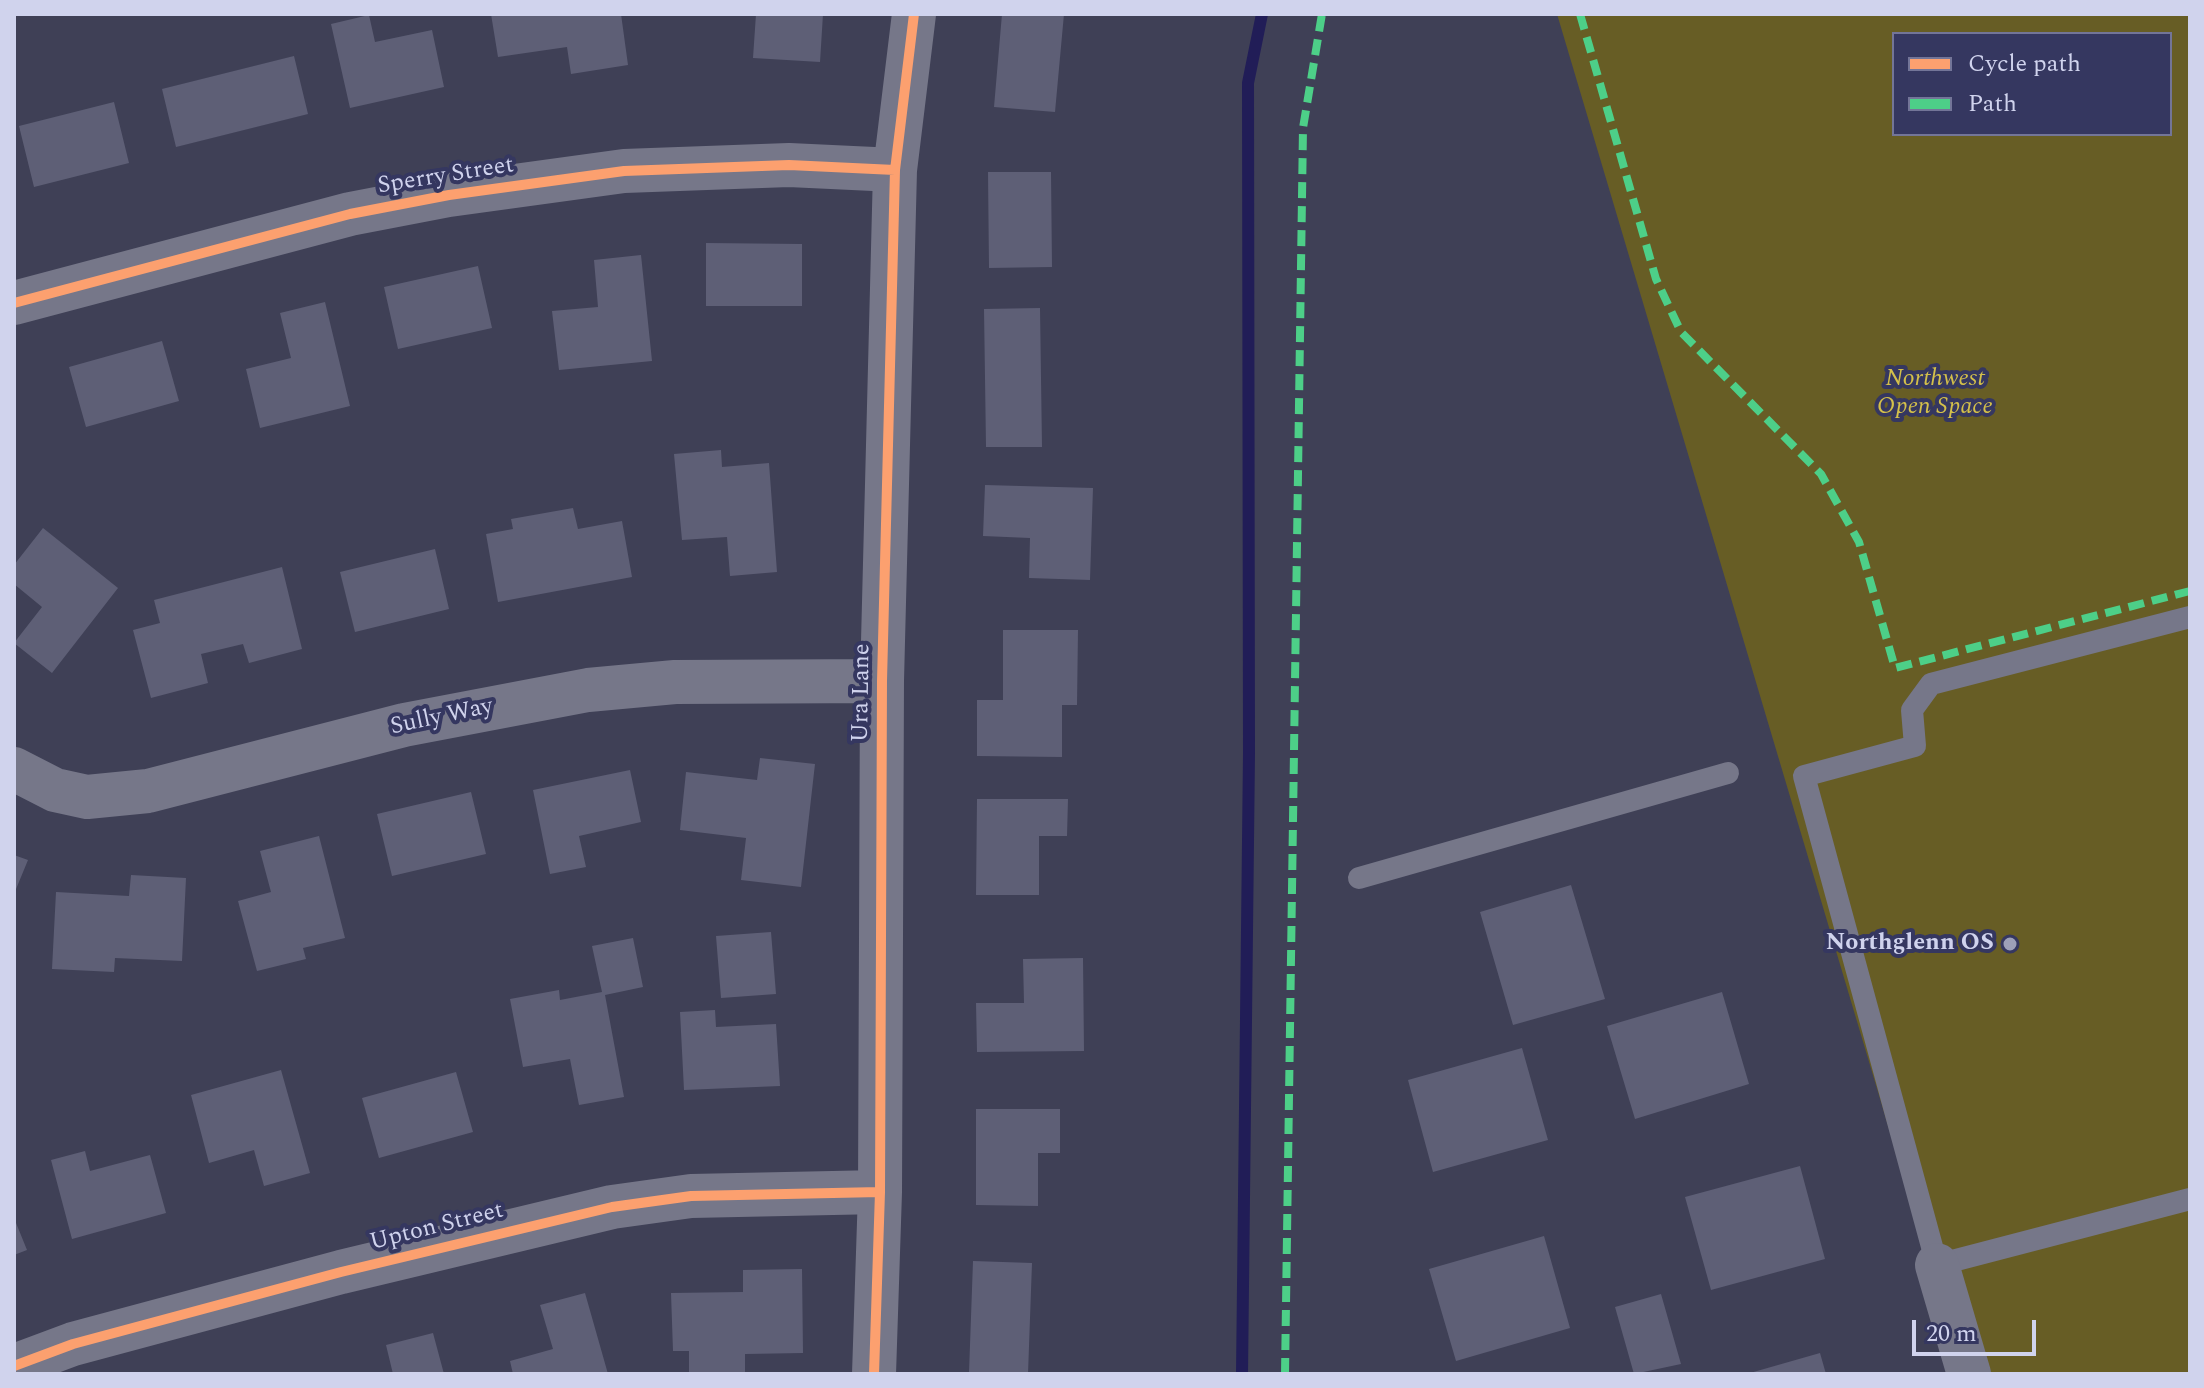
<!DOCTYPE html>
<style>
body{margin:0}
#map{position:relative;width:2204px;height:1388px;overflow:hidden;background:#3f4056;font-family:Spectral,serif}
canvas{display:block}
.frame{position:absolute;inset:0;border:16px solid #d0d3ed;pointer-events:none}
.legend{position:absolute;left:1892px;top:32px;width:280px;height:104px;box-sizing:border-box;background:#353760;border:2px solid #737598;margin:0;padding:10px 14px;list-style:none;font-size:24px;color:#d0d3ed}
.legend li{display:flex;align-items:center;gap:16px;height:40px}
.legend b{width:40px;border:2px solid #737598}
.scale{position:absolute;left:1912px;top:1320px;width:124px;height:36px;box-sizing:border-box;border:4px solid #d0d3ed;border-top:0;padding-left:10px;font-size:24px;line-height:28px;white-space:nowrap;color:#d0d3ed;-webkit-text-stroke:6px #353760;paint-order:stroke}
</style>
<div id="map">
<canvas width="2204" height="1388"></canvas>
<div class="frame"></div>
<ul class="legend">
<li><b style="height:10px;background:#fca06f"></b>Cycle path</li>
<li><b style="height:10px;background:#4dcf88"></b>Path</li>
</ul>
<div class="scale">20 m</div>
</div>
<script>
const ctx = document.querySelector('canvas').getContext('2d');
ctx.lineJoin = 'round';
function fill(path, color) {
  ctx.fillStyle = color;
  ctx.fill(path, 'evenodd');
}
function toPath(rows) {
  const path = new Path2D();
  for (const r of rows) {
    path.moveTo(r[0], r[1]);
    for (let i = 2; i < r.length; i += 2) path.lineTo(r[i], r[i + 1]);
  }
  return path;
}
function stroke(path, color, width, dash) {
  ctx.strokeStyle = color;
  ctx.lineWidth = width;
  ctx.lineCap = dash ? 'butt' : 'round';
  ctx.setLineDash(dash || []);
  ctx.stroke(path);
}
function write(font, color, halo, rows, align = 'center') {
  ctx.font = font + ' Spectral,serif';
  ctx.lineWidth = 8;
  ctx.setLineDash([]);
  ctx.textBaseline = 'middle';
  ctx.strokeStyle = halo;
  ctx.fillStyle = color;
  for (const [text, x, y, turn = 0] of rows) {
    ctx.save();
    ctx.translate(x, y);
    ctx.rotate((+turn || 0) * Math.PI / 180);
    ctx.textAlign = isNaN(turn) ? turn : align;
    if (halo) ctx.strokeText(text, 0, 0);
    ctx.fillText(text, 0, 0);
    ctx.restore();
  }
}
fill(toPath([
 [1557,14,2190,14,2190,1374,1962,1374],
 [1894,34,2170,34,2170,134,1894,134]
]), '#675d25');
stroke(toPath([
 [1242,1374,1249,753,1248,83,1262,14]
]), '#211d57', 12);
fill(toPath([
 [491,14,621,14,628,65,571,74,567,47,498,57],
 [756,14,823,14,820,62,753,58],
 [1002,14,1064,14,1055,112,994,107],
 [369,15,375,42,432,30,444,87,350,108,331,24],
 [294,56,308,114,176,147,162,89],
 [114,102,129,163,34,187,19,126],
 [988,172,1051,172,1052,267,989,268],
 [706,243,802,244,802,306,706,306],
 [641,255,652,361,559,370,552,311,598,307,594,260],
 [478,266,492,328,398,349,384,287],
 [325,302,350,406,260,428,246,369,291,358,280,313],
 [1040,308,1042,447,986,447,984,309],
 [162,341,179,401,86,427,69,367],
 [721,450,722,467,769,463,777,572,730,576,727,537,682,540,674,454],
 [985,485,1093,488,1090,580,1029,578,1030,538,983,536],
 [573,508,578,529,622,521,632,577,498,602,486,534,513,529,511,519],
 [43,528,118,588,52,673,14,643,42,607,14,584,14,565],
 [435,549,449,609,355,632,340,572],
 [282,567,302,649,249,663,243,644,201,654,208,683,151,698,133,630,160,623,154,600],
 [1003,630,1078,630,1077,705,1062,705,1062,757,977,756,977,700,1003,700],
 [760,758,815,764,801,887,741,880,746,838,680,830,686,772,757,780],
 [630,770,641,822,579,836,586,867,550,874,533,790],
 [471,792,486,854,392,876,377,814],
 [977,799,1068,799,1067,836,1039,836,1039,895,976,895],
 [319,836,345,938,303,948,306,959,257,971,238,901,271,892,260,851],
 [14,855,28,860,14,894],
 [131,875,186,878,182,961,115,958,114,972,52,969,56,892,129,896],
 [1571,885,1605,999,1513,1025,1480,912],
 [771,932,776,994,721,998,716,936],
 [633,938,643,987,605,995,624,1097,579,1105,570,1059,523,1067,510,999,559,990,560,1000,602,992,592,946],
 [1083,958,1084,1051,977,1052,976,1003,1024,1003,1023,959],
 [1722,992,1749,1084,1635,1119,1607,1026],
 [715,1010,716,1027,776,1024,780,1086,684,1090,680,1012],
 [1522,1048,1548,1140,1433,1172,1408,1080],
 [281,1070,310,1173,264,1186,254,1150,209,1163,191,1095],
 [456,1072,473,1132,379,1158,362,1098],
 [976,1109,1060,1109,1060,1153,1038,1153,1038,1206,976,1205],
 [85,1151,90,1171,150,1155,166,1213,72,1239,51,1160],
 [1800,1166,1825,1259,1711,1290,1685,1197],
 [14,1218,27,1250,14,1255],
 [1544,1236,1570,1328,1456,1361,1429,1269],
 [973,1261,1032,1263,1028,1374,969,1373],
 [802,1269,803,1353,745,1354,745,1374,689,1374,689,1351,673,1351,671,1293,743,1292,743,1270],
 [585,1293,608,1374,513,1374,510,1361,553,1349,540,1305],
 [1661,1294,1681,1364,1634,1374,1615,1307],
 [433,1333,444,1374,393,1374,386,1345],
 [1820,1353,1826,1374,1750,1374,1750,1373]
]), '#5e5f76');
stroke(toPath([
 [2190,617,1931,684,1912,710,1915,746,1804,776,1937,1265,2190,1199],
 [1359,878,1728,773]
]), '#767789', 22);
stroke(toPath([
 [14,303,350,214,449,195,624,171,789,165,895,170],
 [14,769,55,790,87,797,148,791,404,725,588,690,675,682,882,681],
 [1937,1265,1969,1374],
 [14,1366,73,1344,341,1272,612,1207,691,1196,880,1192],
 [874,1374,880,1192,882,681,895,170,914,14]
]), '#767789', 44);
stroke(toPath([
 [1580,14,1656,279,1681,332,1821,474,1859,542,1895,668,2190,591],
 [1285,1374,1303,128,1322,14]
]), '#4dcf88', 8, [16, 8]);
stroke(toPath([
 [14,303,350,214,449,195,624,171,789,165,895,170],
 [14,1366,73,1344,341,1272,612,1207,691,1196,880,1192],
 [874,1374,880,1192,882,681,895,170,914,14]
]), '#fca06f', 10);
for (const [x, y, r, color] of [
 [2010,944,8,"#9da0b8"]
]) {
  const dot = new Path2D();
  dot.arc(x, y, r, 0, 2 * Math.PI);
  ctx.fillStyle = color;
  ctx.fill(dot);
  stroke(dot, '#353760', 3);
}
write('24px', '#d0d3ed', '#353760', [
 ["Sperry Street",446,177,-9],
 ["Ura Lane",863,693,-89],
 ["Sully Way",442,718,-12],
 ["Upton Street",437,1228,-14]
]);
write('italic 24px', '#d4c04a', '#353760', [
 ["Northwest",1935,380],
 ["Open Space",1935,408]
]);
write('bold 24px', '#d0d3ed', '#353760', [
 ["Northglenn OS",1994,944]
], 'right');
</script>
